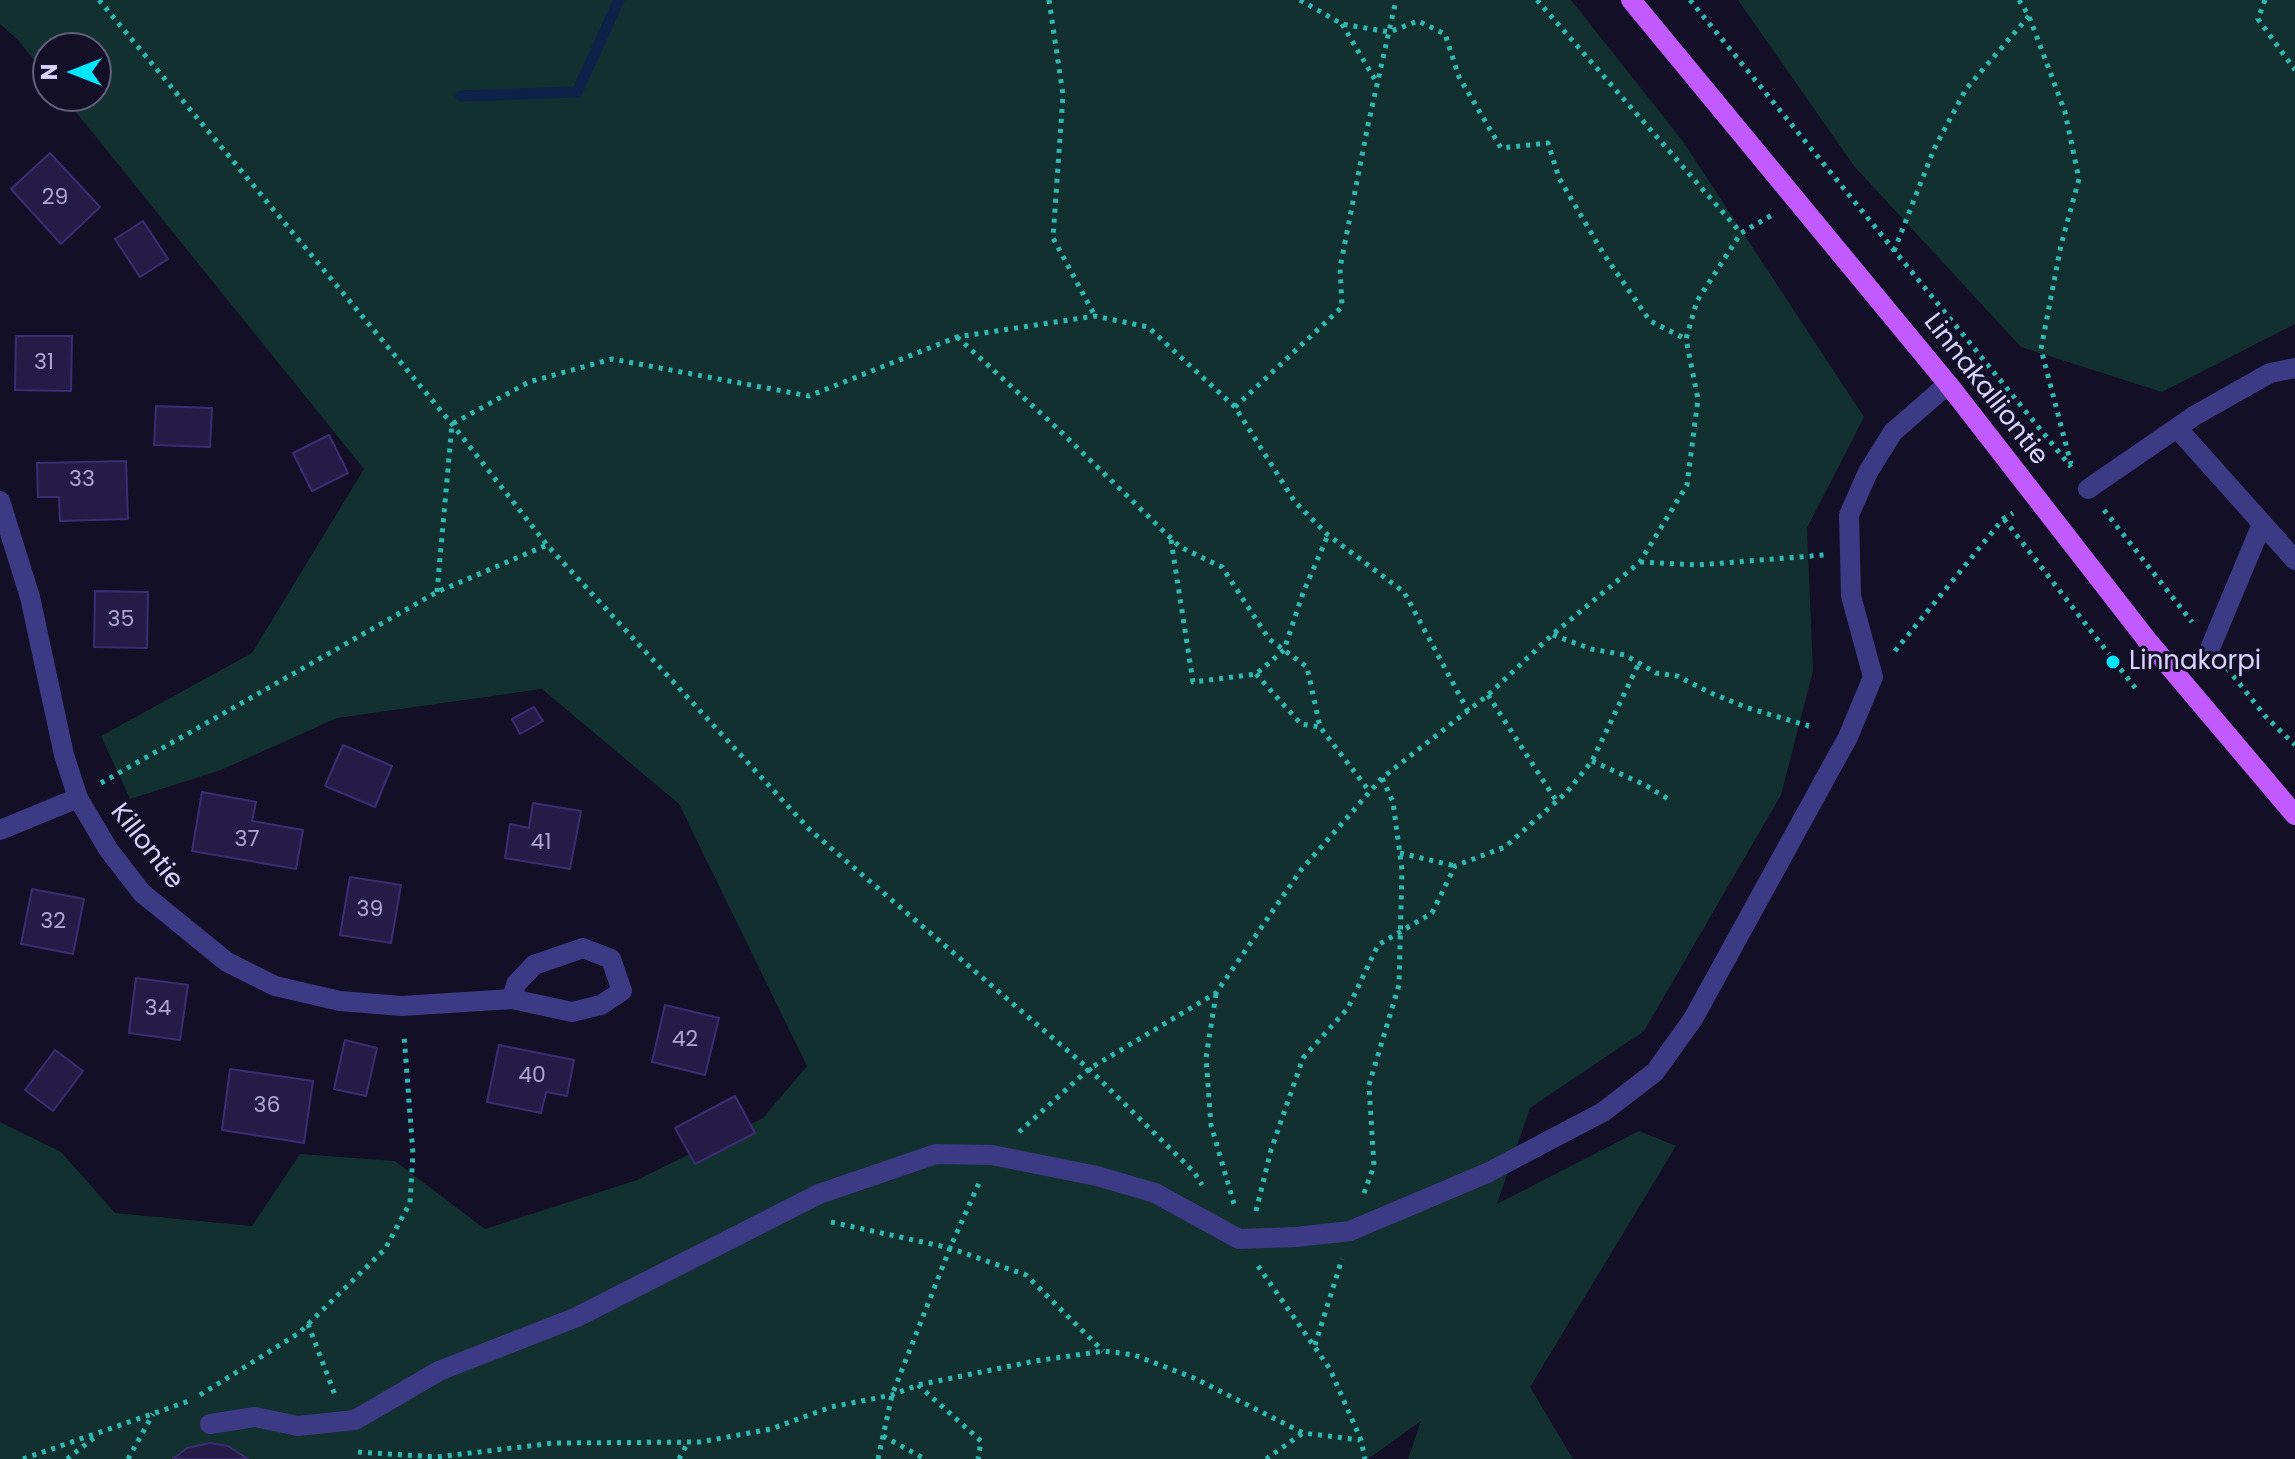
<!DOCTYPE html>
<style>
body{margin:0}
#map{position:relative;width:2295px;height:1459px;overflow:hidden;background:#130f26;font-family:Poppins,sans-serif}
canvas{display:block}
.north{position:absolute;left:32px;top:32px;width:80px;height:80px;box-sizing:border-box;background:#130f26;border:2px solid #625e7d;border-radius:50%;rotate:270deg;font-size:22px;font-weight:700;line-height:32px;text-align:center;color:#d9d4ff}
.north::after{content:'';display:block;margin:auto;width:28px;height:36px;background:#00e5ff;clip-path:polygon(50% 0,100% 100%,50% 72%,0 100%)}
</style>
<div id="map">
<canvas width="2295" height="1459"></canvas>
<div class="north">N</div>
</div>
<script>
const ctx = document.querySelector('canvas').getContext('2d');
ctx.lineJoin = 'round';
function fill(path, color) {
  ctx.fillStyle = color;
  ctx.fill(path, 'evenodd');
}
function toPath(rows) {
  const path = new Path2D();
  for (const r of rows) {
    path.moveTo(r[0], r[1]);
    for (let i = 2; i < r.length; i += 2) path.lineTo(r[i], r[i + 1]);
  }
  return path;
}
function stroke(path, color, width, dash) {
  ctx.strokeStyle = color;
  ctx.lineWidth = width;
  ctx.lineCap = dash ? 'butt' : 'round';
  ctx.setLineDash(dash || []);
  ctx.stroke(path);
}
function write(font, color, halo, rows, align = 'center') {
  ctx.font = font + ' Poppins,sans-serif';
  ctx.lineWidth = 6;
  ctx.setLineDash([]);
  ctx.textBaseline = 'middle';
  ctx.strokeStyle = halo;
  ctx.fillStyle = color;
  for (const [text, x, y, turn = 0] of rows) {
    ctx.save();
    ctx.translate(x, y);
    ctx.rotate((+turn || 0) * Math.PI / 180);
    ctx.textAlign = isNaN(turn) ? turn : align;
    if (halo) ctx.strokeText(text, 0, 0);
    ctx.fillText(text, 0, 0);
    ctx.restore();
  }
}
fill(toPath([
 [0,0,1571,0,1682,140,1864,417,1807,528,1813,671,1781,795,1644,1031,1530,1108,1497,1204,1639,1131,1676,1146,1530,1387,1573,1459,1408,1459,1421,1421,1368,1459,0,1459,0,1122,61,1152,115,1213,252,1226,300,1154,395,1161,485,1229,637,1180,763,1118,807,1066,679,804,542,689,337,718,221,770,130,799,101,736,252,653,364,469,63,96,96,96,96,48,48,48,48,77,18,40,0,24],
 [1738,0,2295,0,2295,324,2162,392,2021,347,1854,166]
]), '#12302f');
stroke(toPath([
 [461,96,577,92,619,0]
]), '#0c2248', 11);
const building = toPath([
 [50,153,100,207,61,244,11,189,50,153],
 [143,221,168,259,140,277,115,239,143,221],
 [16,336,72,336,71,391,15,390,16,336],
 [156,406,212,408,210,447,154,445,156,406],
 [329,435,348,473,312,491,293,453,329,435],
 [126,461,128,519,60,521,59,497,38,497,37,463,126,461],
 [95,591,148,592,147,648,94,647,95,591],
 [534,707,543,721,520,734,512,719,534,707],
 [343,745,392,766,375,807,325,786,343,745],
 [202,792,256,802,252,821,303,830,296,869,192,851,202,792],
 [533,803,581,811,570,869,505,858,510,824,529,828,533,803],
 [350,877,401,885,391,943,340,935,350,877],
 [32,889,84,899,73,954,21,944,32,889],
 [136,978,188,985,180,1040,129,1033,136,978],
 [665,1005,719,1018,705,1075,652,1062,665,1005],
 [345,1040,377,1048,366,1096,334,1089,345,1040],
 [499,1045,574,1060,567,1096,546,1092,541,1113,487,1102,499,1045],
 [55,1050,83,1071,53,1111,25,1090,55,1050],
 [230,1069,313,1081,304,1143,222,1130,230,1069],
 [735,1096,755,1133,695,1164,675,1128,735,1096],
 [210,1443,228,1446,248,1459,173,1459,187,1448,210,1443]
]);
fill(building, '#241b47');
stroke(building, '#3b2d73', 2);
stroke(toPath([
 [99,0,452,424,547,545,810,830,1089,1069,1194,1172,1202,1185],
 [1049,0,1063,95,1053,238,1095,316],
 [1300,0,1342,24,1389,32,1418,21,1445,34,1459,77,1501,148,1548,143,1559,178,1603,253,1650,321,1686,339],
 [1537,0,1741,233],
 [1690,0,2071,467],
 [2019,0,2029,16,2065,112,2079,179,2061,245,2041,349,2071,464],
 [2265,0,2258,19,2295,70],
 [1342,24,1377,83],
 [1894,251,1934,149,1966,89,2029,16],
 [957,337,1058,429,1180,547,1222,567,1269,639,1307,667,1320,727,1370,792],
 [1235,407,1342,307,1340,268,1368,125,1396,0],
 [2104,510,2192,622],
 [2004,519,2136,689],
 [1171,540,1193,682,1256,674,1284,650,1303,593,1328,535],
 [1640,562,1698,565,1824,555],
 [437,592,452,424,529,382,612,359,809,396,957,337,1095,316,1148,327,1235,407,1295,502,1328,535,1404,592,1468,711],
 [1553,635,1591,649,1625,655,1656,673,1677,676,1711,693,1748,708,1809,726],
 [1895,651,2003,519,2013,513],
 [2227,668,2266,717,2295,745],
 [1256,674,1301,724,1320,727],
 [1488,695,1557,802],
 [1592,761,1645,785,1670,800],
 [101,783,437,592,547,545],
 [1400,853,1455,866],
 [1216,994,1206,1058,1211,1125,1234,1204],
 [1019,1132,1089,1069,1216,993,1301,870,1382,778,1488,695,1552,635,1640,562,1687,485,1698,399,1686,339,1697,301,1741,233,1772,215],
 [1364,1193,1374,1166,1369,1085,1399,985,1402,870,1393,802,1382,778],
 [1256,1211,1271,1150,1303,1058,1348,1008,1378,945,1432,913,1455,866,1505,847,1567,792,1592,761,1639,663],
 [831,1222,950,1248,1026,1275,1103,1351],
 [1258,1266,1330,1369,1361,1440,1365,1459],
 [308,1324,335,1395],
 [1315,1345,1342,1259],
 [918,1385,981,1441,978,1459],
 [200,1395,299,1333,385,1249,410,1203,413,1154,404,1035],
 [883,1436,925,1459],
 [358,1452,437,1457,554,1443,700,1442,771,1429,831,1407,892,1395,918,1385,1035,1361,1104,1351,1134,1355,1194,1378,1303,1433,1360,1440],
 [23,1459,192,1400],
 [67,1459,95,1437],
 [128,1459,153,1414],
 [679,1459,687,1444],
 [878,1459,892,1395,950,1248,979,1183],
 [1266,1459,1303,1433]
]), '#2fb8b0', 5, [4, 6]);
stroke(toPath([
 [2177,428,2295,560],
 [2088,489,2194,416,2270,373,2295,368],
 [0,501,30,597,64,755,78,798,108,849,142,893,227,962,275,986,340,1001,402,1006,512,999,572,1012,601,1005,622,991,611,959,583,948,534,965,516,984,512,999],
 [2211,646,2262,524],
 [0,830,78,798],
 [210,1424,255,1417,298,1426,355,1420,439,1371,577,1317,819,1194,936,1154,992,1155,1097,1176,1155,1193,1239,1239,1296,1237,1350,1231,1487,1173,1603,1112,1655,1072,1693,1019,1848,737,1873,677,1851,596,1849,515,1868,472,1893,432,1948,384]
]), '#3d3a85', 20);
stroke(toPath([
 [1631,0,1948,384,2147,640,2295,815]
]), '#c25bff', 20);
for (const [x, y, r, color] of [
 [2113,662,8,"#00e5ff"]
]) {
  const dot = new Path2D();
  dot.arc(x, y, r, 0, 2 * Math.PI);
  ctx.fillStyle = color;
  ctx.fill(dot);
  stroke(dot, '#130f26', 3);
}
write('22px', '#aca6d1', null, [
 ["29",55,198],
 ["31",44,363],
 ["33",82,480],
 ["35",121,620],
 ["37",247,840],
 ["41",541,843],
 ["39",370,910],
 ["32",53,922],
 ["34",158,1009],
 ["42",685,1040],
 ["40",532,1076],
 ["36",267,1106]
]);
write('26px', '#d9d4ff', '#130f26', [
 ["Linnakalliontie",1985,390,52],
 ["Killontie",146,847,52]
]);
write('26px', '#d9d4ff', '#130f26', [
 ["Linnakorpi",2129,662]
], 'left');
</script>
